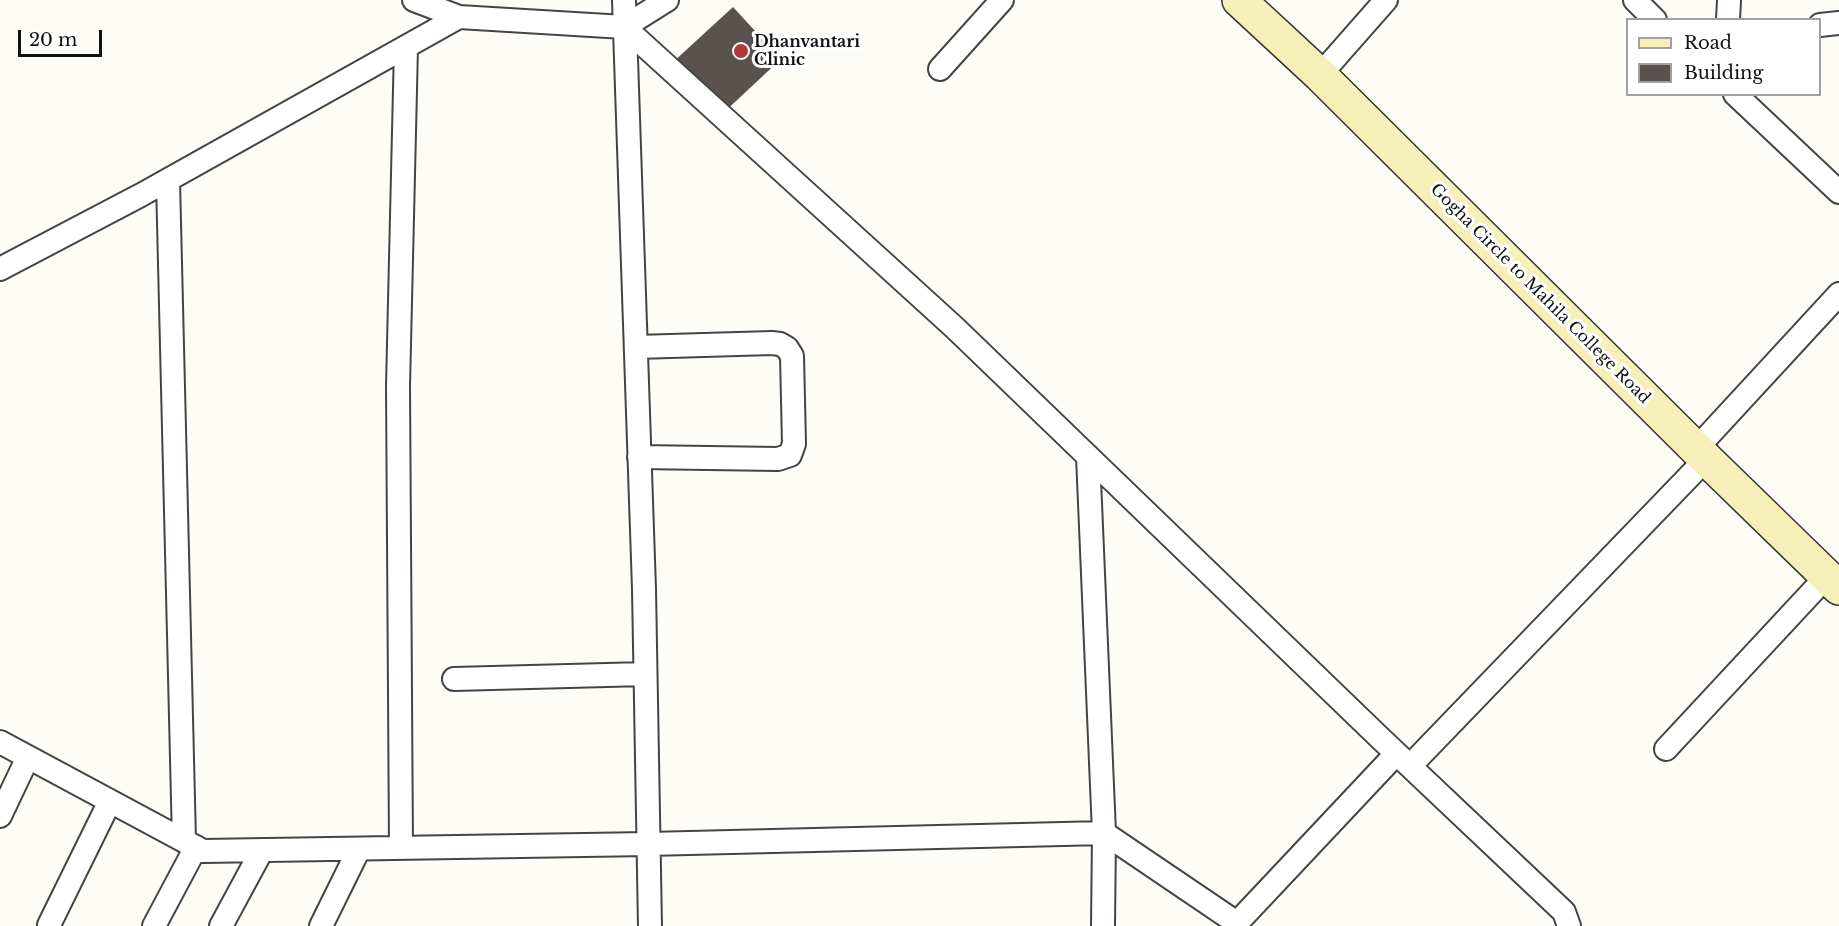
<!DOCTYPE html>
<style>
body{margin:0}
#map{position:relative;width:1839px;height:926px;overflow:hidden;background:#fefcf6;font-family:"Libre Baskerville",serif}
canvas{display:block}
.legend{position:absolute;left:1626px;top:18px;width:195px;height:78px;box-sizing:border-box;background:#fff;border:2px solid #a0a0a0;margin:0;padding:8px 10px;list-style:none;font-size:18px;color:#111}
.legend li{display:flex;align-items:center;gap:12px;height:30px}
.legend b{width:30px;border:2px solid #a0a0a0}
.scale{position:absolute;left:18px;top:30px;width:84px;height:27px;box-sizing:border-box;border:3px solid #111;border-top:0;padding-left:8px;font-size:18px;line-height:21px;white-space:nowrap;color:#111;-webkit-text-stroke:4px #fff;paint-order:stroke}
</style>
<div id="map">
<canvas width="1839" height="926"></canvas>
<ul class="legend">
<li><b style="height:8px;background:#f7efb8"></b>Road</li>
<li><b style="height:16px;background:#59524e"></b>Building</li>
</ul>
<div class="scale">20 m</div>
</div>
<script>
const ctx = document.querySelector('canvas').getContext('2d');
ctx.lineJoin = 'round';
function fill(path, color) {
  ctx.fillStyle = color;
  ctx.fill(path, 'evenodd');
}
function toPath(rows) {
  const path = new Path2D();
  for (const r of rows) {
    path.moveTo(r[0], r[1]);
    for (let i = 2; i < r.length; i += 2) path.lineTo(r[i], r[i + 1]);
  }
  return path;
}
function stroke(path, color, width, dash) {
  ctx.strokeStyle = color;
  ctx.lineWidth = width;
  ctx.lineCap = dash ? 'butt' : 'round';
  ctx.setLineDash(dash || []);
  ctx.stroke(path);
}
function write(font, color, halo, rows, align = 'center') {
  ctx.font = font + ' "Libre Baskerville",serif';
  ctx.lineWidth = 6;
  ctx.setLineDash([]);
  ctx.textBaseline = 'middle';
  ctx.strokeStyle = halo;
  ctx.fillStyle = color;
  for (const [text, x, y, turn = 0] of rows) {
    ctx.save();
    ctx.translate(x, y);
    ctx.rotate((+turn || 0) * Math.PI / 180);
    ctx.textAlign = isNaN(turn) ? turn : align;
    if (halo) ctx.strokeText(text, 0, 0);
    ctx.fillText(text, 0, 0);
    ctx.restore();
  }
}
fill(toPath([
 [733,7,781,59,720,116,672,63]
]), '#59524e');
const minor = toPath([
 [414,0,459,17,624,27,667,0],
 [624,0,644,589,650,926],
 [1635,0,1655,20],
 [1728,20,1729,0],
 [1820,25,1839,23],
 [624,27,955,328,1379,737,1564,912,1569,926],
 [940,69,1002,0],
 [1320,75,1386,0],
 [1735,94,1839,192],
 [168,181,184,841],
 [0,269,141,195,459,17],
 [636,347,772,343,780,344,787,348,792,356,794,444,790,455,778,459,639,457],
 [1696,449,1839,294],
 [1088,456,1104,833,1237,923,1396,754],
 [454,679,645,674],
 [0,742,203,851,648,844,1104,833,1103,926],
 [1666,749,1827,576],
 [1410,766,1706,459],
 [0,816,28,757],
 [401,848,398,386,406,47],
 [49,925,110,801],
 [154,926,196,847],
 [221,926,262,850],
 [321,926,359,849]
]);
const secondary = toPath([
 [1239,0,1320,75,1696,449,1839,588]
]);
stroke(minor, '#444', 26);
stroke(secondary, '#333', 36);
stroke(minor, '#fff', 22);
stroke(secondary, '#f7efb8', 33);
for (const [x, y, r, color] of [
 [741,51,8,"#b4363d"]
]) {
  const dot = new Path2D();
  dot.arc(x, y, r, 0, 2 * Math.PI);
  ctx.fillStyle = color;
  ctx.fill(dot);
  stroke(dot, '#fff', 2);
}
write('bold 16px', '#111', '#fff', [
 ["Dhanvantari",754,42],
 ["Clinic",754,60]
], 'left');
write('16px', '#111', '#fff', [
 ["Gogha Circle to Mahila College Road",1540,294,45]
]);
</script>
